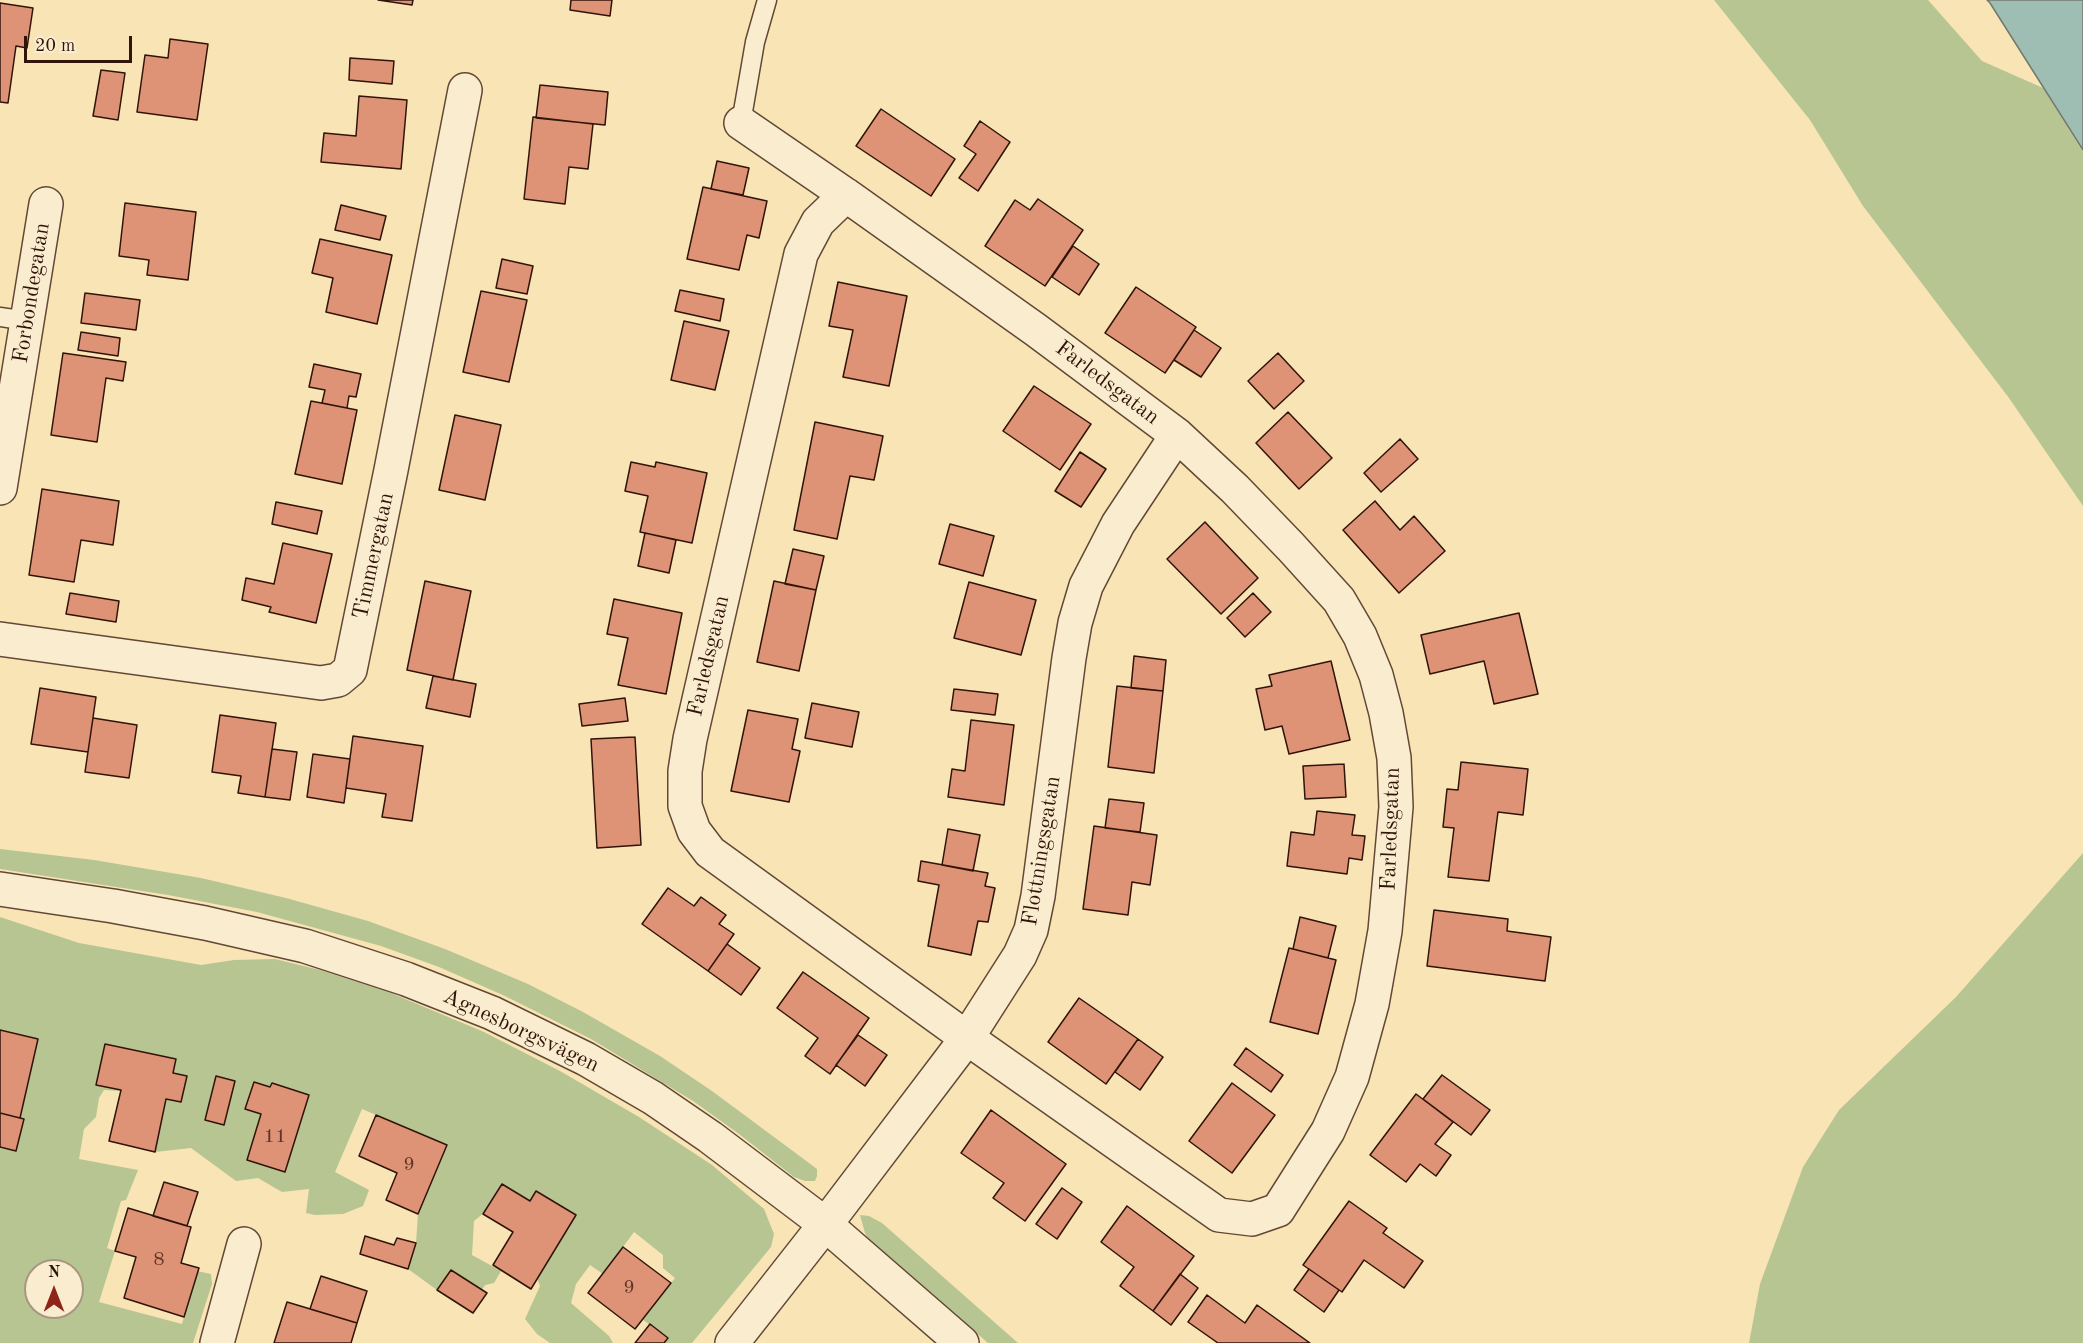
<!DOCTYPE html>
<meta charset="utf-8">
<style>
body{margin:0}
#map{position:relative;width:2083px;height:1343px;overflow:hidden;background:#f8e4b5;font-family:"Old Standard TT",serif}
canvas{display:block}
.north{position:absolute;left:24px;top:1259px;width:60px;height:60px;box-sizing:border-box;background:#faedcf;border:2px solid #a99680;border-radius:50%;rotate:0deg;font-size:16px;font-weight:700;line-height:24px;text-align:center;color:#30140a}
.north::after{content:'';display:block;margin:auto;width:21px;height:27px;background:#8f2418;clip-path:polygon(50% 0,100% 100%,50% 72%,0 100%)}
.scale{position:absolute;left:24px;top:36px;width:108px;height:27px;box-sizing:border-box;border:3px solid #30140a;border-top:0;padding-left:8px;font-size:18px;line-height:21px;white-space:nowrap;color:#30140a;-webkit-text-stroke:4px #faedcf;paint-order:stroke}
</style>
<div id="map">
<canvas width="2083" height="1343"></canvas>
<div class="north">N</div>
<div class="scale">20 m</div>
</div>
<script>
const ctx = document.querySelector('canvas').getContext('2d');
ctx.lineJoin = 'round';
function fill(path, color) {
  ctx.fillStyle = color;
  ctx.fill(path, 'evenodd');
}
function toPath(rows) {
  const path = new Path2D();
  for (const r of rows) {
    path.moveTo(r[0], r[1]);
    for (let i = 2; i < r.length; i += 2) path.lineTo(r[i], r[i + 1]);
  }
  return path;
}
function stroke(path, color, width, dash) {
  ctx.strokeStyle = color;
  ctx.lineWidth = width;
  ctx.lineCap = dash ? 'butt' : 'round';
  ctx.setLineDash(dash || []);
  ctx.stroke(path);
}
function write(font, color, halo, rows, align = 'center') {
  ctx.font = font + ' "Old Standard TT",serif';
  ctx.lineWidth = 5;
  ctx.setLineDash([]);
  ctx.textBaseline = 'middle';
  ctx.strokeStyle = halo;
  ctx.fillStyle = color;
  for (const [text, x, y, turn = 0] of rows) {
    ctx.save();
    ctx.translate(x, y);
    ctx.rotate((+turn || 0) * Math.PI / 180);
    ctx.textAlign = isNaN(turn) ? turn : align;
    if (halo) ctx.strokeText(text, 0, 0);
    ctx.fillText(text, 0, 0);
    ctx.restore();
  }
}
fill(toPath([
 [1714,0,1928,0,1982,61,2043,88,2083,152,2083,506,2009,398,1863,206,1810,120],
 [0,849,94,860,201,878,286,898,368,921,445,949,528,984,583,1012,660,1056,712,1091,805,1160,817,1169,817,1176,815,1181,805,1181,794,1177,739,1134,693,1101,591,1039,505,996,439,967,381,946,257,912,168,895,0,869],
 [2083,853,2083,1343,1749,1343,1760,1284,1803,1167,1839,1110,1956,997],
 [0,917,79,943,201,965,234,960,275,959,320,970,391,993,484,1032,560,1071,639,1117,712,1165,764,1209,774,1234,771,1247,692,1343,664,1343,667,1338,642,1319,675,1278,663,1268,663,1255,634,1232,603,1274,590,1265,576,1284,571,1303,609,1336,613,1343,550,1343,537,1334,525,1319,540,1286,537,1278,576,1215,536,1191,530,1201,485,1212,474,1221,472,1255,501,1271,494,1283,485,1285,482,1290,451,1270,437,1290,408,1269,416,1243,418,1214,447,1145,362,1109,335,1172,369,1190,363,1206,343,1214,315,1215,306,1213,309,1189,282,1192,258,1178,236,1181,191,1148,155,1152,109,1141,121,1091,104,1090,99,1098,96,1117,84,1129,79,1159,138,1170,126,1200,121,1201,107,1248,115,1251,99,1302,182,1324,197,1271,211,1274,212,1284,193,1343,0,1343],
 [36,1271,72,1271,72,1307,36,1307],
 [860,1215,869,1216,882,1223,1018,1343,988,1343,869,1240,865,1233]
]), '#b7c592');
const water = toPath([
 [1987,0,2083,0,2083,150,1990,3,1987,0]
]);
fill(water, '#9ebeb3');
stroke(water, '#727a6f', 1.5);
const building = toPath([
 [378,0,413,0,412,5,378,0],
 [571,0,612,0,610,16,570,10,571,0],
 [0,3,33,8,27,48,16,46,8,103,0,102,0,3],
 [170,39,208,44,197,120,137,112,145,55,168,58,170,39],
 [350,58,394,61,392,84,349,80,350,58],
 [101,70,125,73,118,120,93,116,101,70],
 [540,85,608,92,605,125,536,118,540,85],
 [359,96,407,100,401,169,321,162,324,133,356,136,359,96],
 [881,109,955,159,931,196,856,146,881,109],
 [533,117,593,124,588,169,569,167,565,204,524,199,533,117],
 [980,121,1010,142,978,191,959,178,976,154,964,146,980,121],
 [717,161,749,168,743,195,711,189,717,161],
 [703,187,767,201,759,238,747,235,739,270,687,259,703,187],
 [1038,199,1083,230,1045,286,985,246,1015,200,1030,210,1038,199],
 [125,203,196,212,188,280,147,275,149,260,119,256,125,203],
 [341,205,386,216,380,240,335,230,341,205],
 [320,239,392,255,377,324,326,312,333,278,312,273,320,239],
 [1073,246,1099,264,1079,295,1052,277,1073,246],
 [502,259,533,266,527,294,496,288,502,259],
 [838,282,907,296,889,386,843,377,853,330,829,326,838,282],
 [1136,287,1196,327,1165,373,1105,333,1136,287],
 [680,290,724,299,720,321,675,311,680,290],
 [481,291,527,300,509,382,463,372,481,291],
 [85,293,140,300,136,330,81,323,85,293],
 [684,321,729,331,715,390,671,380,684,321],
 [1194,330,1221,348,1201,377,1174,360,1194,330],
 [81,332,120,338,118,356,78,350,81,332],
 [63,353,126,362,123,381,106,378,97,442,51,435,63,353],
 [1278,353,1304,381,1274,409,1248,381,1278,353],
 [314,364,361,374,356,397,349,396,347,408,322,403,325,390,309,387,314,364],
 [1034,386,1091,424,1060,470,1003,431,1034,386],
 [311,401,357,410,342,484,295,474,311,401],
 [1288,412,1332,458,1299,489,1256,443,1288,412],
 [455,415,501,425,485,500,439,490,455,415],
 [815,422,883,436,874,480,850,476,837,539,794,530,815,422],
 [1400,439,1418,459,1381,492,1364,473,1400,439],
 [1080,452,1106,469,1081,507,1055,491,1080,452],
 [631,462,655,467,656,462,707,473,692,543,640,532,648,496,625,491,631,462],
 [42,489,119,501,113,545,81,540,74,582,29,575,42,489],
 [1375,501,1400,530,1414,516,1445,551,1399,593,1343,530,1375,501],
 [276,502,322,511,317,534,272,524,276,502],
 [1205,522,1258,578,1221,614,1167,559,1205,522],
 [950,524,994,536,983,576,939,564,950,524],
 [645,533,676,540,669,573,638,566,645,533],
 [283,543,332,554,316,623,269,612,271,607,242,600,246,578,274,584,283,543],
 [793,549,824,556,816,590,785,584,793,549],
 [425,581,471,591,453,680,407,670,425,581],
 [774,581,816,590,799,671,757,662,774,581],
 [969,582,1036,600,1021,655,954,638,969,582],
 [70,593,119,601,116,622,66,614,70,593],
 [1253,593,1271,612,1245,637,1227,618,1253,593],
 [614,599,682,613,666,694,618,685,628,638,607,634,614,599],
 [1519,613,1538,694,1494,704,1484,661,1430,674,1421,635,1519,613],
 [1134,656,1166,660,1163,691,1131,688,1134,656],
 [1331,661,1350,740,1289,754,1282,726,1265,730,1256,689,1272,686,1269,675,1331,661],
 [433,676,476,684,470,717,426,708,433,676],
 [1117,686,1163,691,1154,773,1108,767,1117,686],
 [40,688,96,697,88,752,31,744,40,688],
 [954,689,998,694,995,715,951,710,954,689],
 [625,698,628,721,582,726,579,704,625,698],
 [812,703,859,712,852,747,805,738,812,703],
 [748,710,798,719,792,749,800,751,789,802,731,791,748,710],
 [220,715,276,723,265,797,238,793,241,776,212,772,220,715],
 [93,718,137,725,129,778,85,772,93,718],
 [971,720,1014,725,1004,805,948,797,952,769,965,771,971,720],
 [353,736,423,746,412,821,382,817,386,794,346,788,353,736],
 [635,737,641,845,597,848,591,739,635,737],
 [272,749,297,752,290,800,265,797,272,749],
 [313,754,350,759,344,803,307,797,313,754],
 [1461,762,1528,769,1523,815,1498,812,1489,881,1448,877,1454,828,1443,827,1447,789,1458,790,1461,762],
 [1344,764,1346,797,1305,799,1303,766,1344,764],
 [1109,799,1144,803,1140,832,1105,828,1109,799],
 [1317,811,1355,815,1352,835,1365,836,1362,860,1349,858,1347,874,1287,866,1291,832,1314,835,1317,811],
 [1094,826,1157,835,1150,885,1132,882,1128,915,1083,909,1094,826],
 [948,829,980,835,973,871,942,865,948,829],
 [921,861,988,873,985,886,995,888,988,922,978,921,971,955,928,946,939,885,918,881,921,861],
 [668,888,694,906,701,897,726,915,719,924,734,934,708,971,642,924,668,888],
 [1434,910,1508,919,1507,931,1551,937,1545,981,1427,966,1434,910],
 [1300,917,1336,926,1328,958,1293,949,1300,917],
 [727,944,760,968,741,995,708,971,727,944],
 [1289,948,1336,960,1318,1034,1270,1022,1289,948],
 [803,972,869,1018,830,1074,805,1056,818,1038,777,1008,803,972],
 [1079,998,1138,1039,1106,1084,1048,1042,1079,998],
 [0,1030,38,1039,20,1118,0,1113,0,1030],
 [858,1035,887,1055,865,1086,836,1065,858,1035],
 [1138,1039,1163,1057,1140,1090,1115,1072,1138,1039],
 [105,1044,176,1059,173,1073,187,1076,181,1102,166,1099,155,1152,109,1141,121,1090,96,1085,105,1044],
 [1246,1048,1283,1075,1271,1092,1234,1065,1246,1048],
 [1442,1075,1490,1110,1471,1135,1423,1099,1442,1075],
 [216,1076,235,1081,224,1125,205,1120,216,1076],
 [254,1082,270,1087,272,1083,309,1095,285,1172,247,1160,261,1114,245,1109,254,1082],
 [1232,1083,1275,1115,1232,1173,1189,1141,1232,1083],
 [1416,1094,1453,1122,1435,1144,1451,1155,1436,1176,1420,1164,1406,1182,1370,1155,1416,1094],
 [991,1110,1066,1164,1025,1221,993,1198,1004,1183,961,1153,991,1110],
 [0,1113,24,1119,16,1151,0,1147,0,1113],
 [376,1115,447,1145,418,1214,386,1200,397,1173,359,1156,376,1115],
 [164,1182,198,1192,187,1226,153,1216,164,1182],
 [502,1184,530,1201,536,1191,576,1215,531,1289,493,1265,513,1232,483,1214,502,1184],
 [1062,1188,1082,1202,1057,1239,1036,1224,1062,1188],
 [1349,1201,1387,1228,1383,1233,1423,1261,1404,1288,1364,1260,1342,1292,1303,1265,1349,1201],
 [1127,1206,1194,1256,1153,1311,1120,1286,1134,1267,1101,1242,1127,1206],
 [128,1208,191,1227,181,1263,199,1268,184,1317,124,1298,136,1257,115,1251,128,1208],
 [365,1236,394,1245,397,1238,416,1243,408,1269,360,1254,365,1236],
 [623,1247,671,1283,635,1329,588,1293,623,1247],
 [1309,1269,1339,1290,1324,1312,1294,1290,1309,1269],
 [451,1270,487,1293,473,1313,437,1290,451,1270],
 [1180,1274,1198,1288,1171,1325,1153,1311,1180,1274],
 [321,1276,367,1291,357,1323,310,1309,321,1276],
 [1207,1295,1245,1323,1257,1305,1310,1343,1218,1343,1188,1322,1207,1295],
 [287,1302,357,1323,351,1343,274,1343,287,1302],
 [650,1324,668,1338,664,1343,635,1343,650,1324]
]);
fill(building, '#df9376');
stroke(building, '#30140a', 1.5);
const service = toPath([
 [741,123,755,42,767,0],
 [0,317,27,321]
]);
const minor = toPath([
 [741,123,846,195],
 [846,195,1036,330,1177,435,1235,489,1291,547,1339,600,1360,636,1376,675,1386,713,1394,758,1396,807,1385,931,1372,1004,1352,1077,1328,1131,1278,1210,1252,1219,1219,1215,967,1038,710,852,694,831,685,806,685,771,690,739,801,254,818,222,846,195],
 [0,488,46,204],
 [0,639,321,683,338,680,350,670,391,470,465,90],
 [217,1343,244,1244],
 [732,1343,838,1208,967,1038,1020,955,1031,930,1038,896,1069,658,1075,623,1086,586,1118,524,1177,435]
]);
const tertiary = toPath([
 [0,889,113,906,205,923,305,946,406,979,492,1013,586,1059,653,1098,710,1137,825,1224,962,1343]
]);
stroke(service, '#624835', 21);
stroke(minor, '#624835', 36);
stroke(tertiary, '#624835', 36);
stroke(service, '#faedcf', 18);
stroke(minor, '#faedcf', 33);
stroke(tertiary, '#faedcf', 33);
write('20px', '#5c3425', null, [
 ["11",275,1137],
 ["9",409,1165],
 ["8",159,1260],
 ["9",629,1288]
]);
write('22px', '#30140a', '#faedcf', [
 ["Forbondegatan",32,293,-81],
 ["Farledsgatan",1107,383,37],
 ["Timmergatan",374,556,-78],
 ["Farledsgatan",709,656,-77],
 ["Farledsgatan",1391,829,-88],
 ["Flottningsgatan",1042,851,-81],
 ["Agnesborgsvägen",521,1031,25]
]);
</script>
